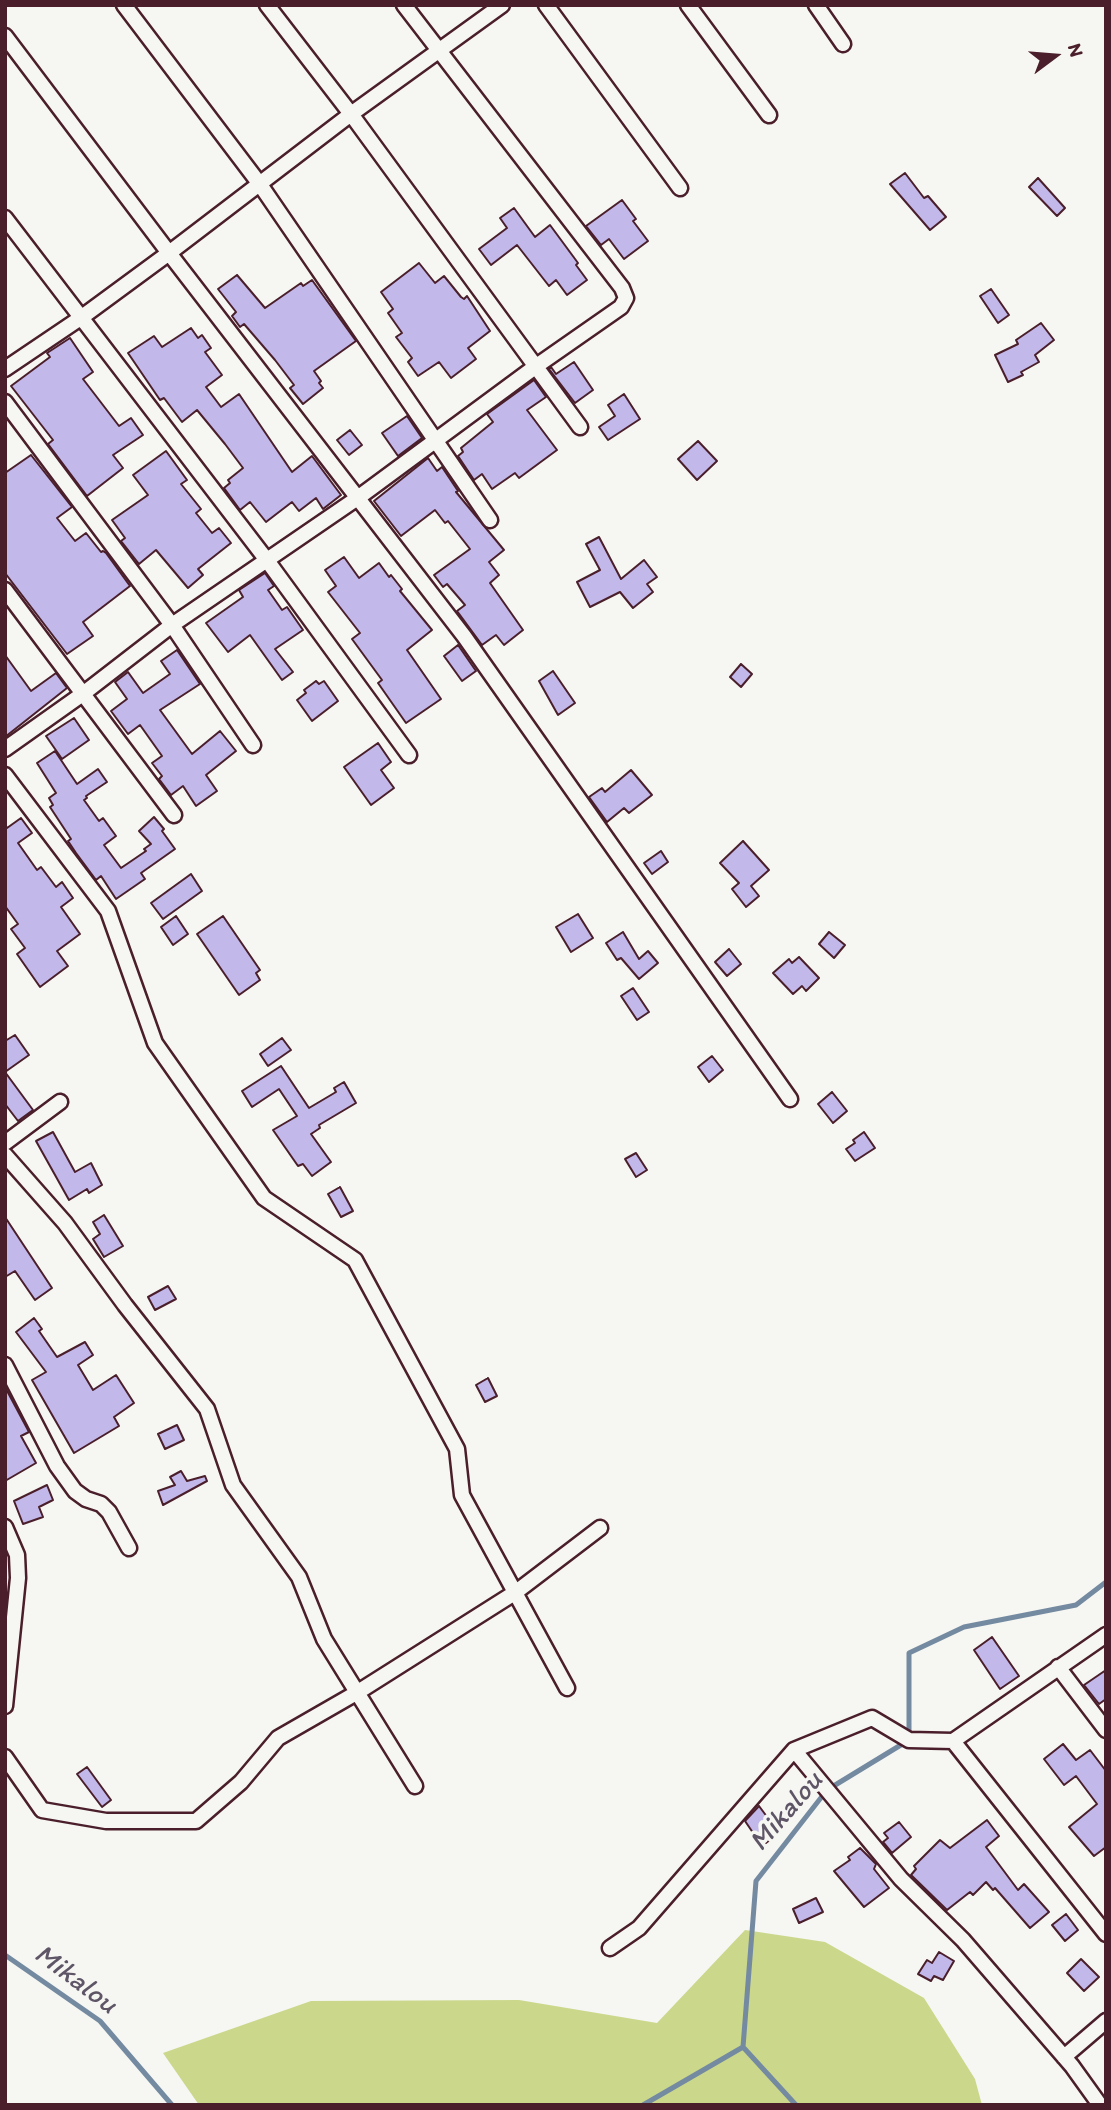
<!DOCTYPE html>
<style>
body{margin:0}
#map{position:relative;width:1111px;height:2110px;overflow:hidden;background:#f6f6f2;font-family:Itim,sans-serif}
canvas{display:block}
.frame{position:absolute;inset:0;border:7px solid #4a1f2b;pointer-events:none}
.north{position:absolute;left:1020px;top:21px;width:70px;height:70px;-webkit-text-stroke:5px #f6f6f2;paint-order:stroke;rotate:74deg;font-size:19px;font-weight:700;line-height:28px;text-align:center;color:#4a1f2b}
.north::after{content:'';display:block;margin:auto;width:24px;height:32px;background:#4a1f2b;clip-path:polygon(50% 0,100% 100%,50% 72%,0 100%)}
</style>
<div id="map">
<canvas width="1111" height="2110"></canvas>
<div class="frame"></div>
<div class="north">N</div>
</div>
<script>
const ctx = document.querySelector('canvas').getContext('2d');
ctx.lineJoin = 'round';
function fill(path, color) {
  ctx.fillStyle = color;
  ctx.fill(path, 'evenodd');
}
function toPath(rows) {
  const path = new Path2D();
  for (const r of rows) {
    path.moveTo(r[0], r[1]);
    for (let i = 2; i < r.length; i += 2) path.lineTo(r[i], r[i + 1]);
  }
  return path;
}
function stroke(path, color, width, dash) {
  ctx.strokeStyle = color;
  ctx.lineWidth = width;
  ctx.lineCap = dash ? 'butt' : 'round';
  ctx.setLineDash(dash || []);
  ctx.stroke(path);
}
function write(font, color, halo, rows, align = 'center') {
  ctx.font = font + ' Itim,sans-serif';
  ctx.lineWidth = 7;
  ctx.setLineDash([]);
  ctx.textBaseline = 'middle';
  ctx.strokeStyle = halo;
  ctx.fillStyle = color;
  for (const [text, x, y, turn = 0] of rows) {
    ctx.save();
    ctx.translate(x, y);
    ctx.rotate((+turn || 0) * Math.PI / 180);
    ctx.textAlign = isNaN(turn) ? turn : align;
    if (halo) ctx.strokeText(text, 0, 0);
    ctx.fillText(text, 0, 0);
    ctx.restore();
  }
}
fill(toPath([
 [745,1930,825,1942,924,1998,975,2079,982,2105,199,2105,163,2053,311,2001,519,2000,657,2023]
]), '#cbd78b');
stroke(toPath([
 [5,1955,100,2021,172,2105],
 [743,2047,756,1881,827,1790,909,1740,909,1653,964,1627,1076,1605,1106,1582],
 [743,2047,796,2105],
 [643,2105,743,2047]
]), '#738aa1', 5);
const building = toPath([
 [905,173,924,198,928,196,946,217,930,230,890,184,905,173],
 [1038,178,1065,208,1057,216,1029,187,1038,178],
 [622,200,636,219,633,221,648,241,624,259,609,239,601,245,586,226,622,200],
 [514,208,535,237,550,225,578,263,576,265,587,280,567,295,556,280,549,286,517,245,491,265,479,249,507,228,500,218,514,208],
 [419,263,435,283,444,276,461,297,464,299,467,296,490,331,468,348,476,359,451,378,439,362,418,376,408,362,412,358,396,337,402,333,388,313,393,309,381,292,419,263],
 [237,275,265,308,301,283,303,286,312,280,356,341,314,371,321,381,319,383,323,388,303,404,290,388,294,385,275,360,244,324,240,327,232,316,236,312,218,289,237,275],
 [991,289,1009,315,998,323,980,296,991,289],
 [1041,323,1054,340,1035,355,1039,362,1021,372,1023,375,1008,382,995,355,1018,344,1016,340,1041,323],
 [191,328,198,338,202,335,211,348,205,352,222,375,206,387,221,407,239,394,292,472,312,456,341,495,323,509,316,498,299,511,292,502,266,522,250,502,240,510,224,488,230,483,228,480,243,468,225,444,197,410,182,422,164,398,160,400,128,353,154,336,162,347,191,328],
 [70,338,93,372,83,379,119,426,131,418,143,435,113,455,123,468,87,496,48,444,53,440,11,386,50,357,47,353,70,338],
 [574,362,593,390,575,403,549,369,551,367,556,374,574,362],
 [534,380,546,397,527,410,557,450,519,478,515,473,492,489,482,474,474,480,458,456,463,452,461,448,493,422,487,414,534,380],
 [624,394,640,419,608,440,599,427,615,416,608,405,624,394],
 [407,416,422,438,398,456,382,433,407,416],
 [350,430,362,445,349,455,337,440,350,430],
 [698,441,717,461,697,480,678,459,698,441],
 [166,451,187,480,181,484,201,509,196,513,212,533,219,528,231,543,198,569,203,575,188,588,156,550,139,564,121,541,125,538,112,520,148,495,133,475,166,451],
 [31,455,72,507,57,518,75,541,86,533,101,552,103,551,106,553,130,586,83,622,93,636,67,654,5,573,5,473,31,455],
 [428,458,437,471,442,467,458,491,456,492,504,550,489,562,499,575,490,583,523,630,504,645,496,635,482,645,457,611,465,605,447,584,443,587,434,575,470,549,448,521,445,523,435,510,401,536,374,501,428,458],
 [599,537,621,579,644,560,657,577,647,584,653,592,633,608,620,592,590,607,577,582,600,570,586,544,599,537],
 [344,557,359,578,379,563,389,577,391,575,402,589,400,591,432,630,407,650,441,699,406,723,378,683,382,680,352,639,360,633,328,592,336,586,325,570,344,557],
 [265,573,274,586,268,590,282,610,287,607,303,630,275,649,293,672,282,680,250,635,228,652,206,623,243,597,239,590,265,573],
 [458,645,476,671,462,681,444,656,458,645],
 [177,650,200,684,160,710,192,754,220,731,236,751,206,775,217,791,196,806,183,786,171,795,159,779,162,776,152,763,162,756,140,725,128,734,111,711,127,699,115,682,128,672,143,693,170,674,161,661,177,650],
 [5,655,31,691,56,673,67,688,5,737,5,655],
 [741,664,752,674,741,687,730,677,741,664],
 [553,671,575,703,558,715,539,681,553,671],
 [316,681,319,684,324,681,338,701,312,721,297,700,306,693,304,690,316,681],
 [74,718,89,740,62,759,46,736,74,718],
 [378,743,391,762,381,770,394,788,371,805,344,767,378,743],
 [55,751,77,784,98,769,107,782,86,796,87,798,84,800,99,821,103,818,116,836,104,845,121,868,146,851,144,849,151,844,139,831,154,817,164,829,162,831,175,849,141,873,145,879,116,899,101,876,96,880,76,853,68,841,71,839,50,807,53,805,49,798,56,793,37,763,55,751],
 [631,770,652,795,629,813,624,808,607,822,589,797,602,788,605,792,631,770],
 [21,818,32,833,18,843,37,870,41,867,56,887,62,882,73,898,61,907,80,934,57,951,68,966,40,987,17,954,25,948,11,929,18,924,5,906,5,825,7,828,21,818],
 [743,841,769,870,751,886,759,896,746,907,732,889,739,883,720,863,743,841],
 [661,851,668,862,652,874,644,863,661,851],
 [191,874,202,891,163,919,151,903,191,874],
 [578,914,593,938,571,952,556,927,578,914],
 [176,916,188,934,173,945,161,927,176,916],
 [223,916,260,970,256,973,260,980,239,995,197,934,223,916],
 [623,932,639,959,648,951,658,963,639,979,621,958,617,960,606,943,623,932],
 [829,932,845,945,834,958,819,944,829,932],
 [729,949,741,964,727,976,715,962,729,949],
 [799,957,819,978,806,991,802,986,793,994,773,973,789,959,792,963,799,957],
 [633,988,649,1012,637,1020,621,996,633,988],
 [15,1035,29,1055,5,1072,5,1041,15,1035],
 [282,1038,291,1050,268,1066,260,1054,282,1038],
 [712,1056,723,1070,709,1082,698,1067,712,1056],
 [281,1066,309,1108,336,1092,334,1088,344,1082,356,1103,319,1125,320,1128,311,1134,331,1162,312,1176,303,1164,298,1166,273,1130,297,1116,279,1089,252,1107,242,1091,281,1066],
 [5,1072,33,1110,18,1121,5,1104,5,1072],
 [832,1092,847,1111,833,1123,818,1104,832,1092],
 [53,1132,75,1172,91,1163,102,1185,89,1193,87,1189,69,1200,36,1141,53,1132],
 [864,1132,875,1148,855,1161,846,1149,855,1143,853,1140,864,1132],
 [636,1153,647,1170,636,1177,625,1159,636,1153],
 [340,1187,353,1211,341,1217,328,1194,340,1187],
 [104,1215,123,1246,104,1257,93,1239,100,1234,93,1222,104,1215],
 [5,1217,52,1288,35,1300,15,1271,5,1277,5,1217],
 [168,1286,176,1299,155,1310,148,1297,168,1286],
 [34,1318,42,1329,39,1331,57,1357,85,1342,93,1355,78,1365,93,1390,116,1375,134,1403,114,1417,119,1426,74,1453,32,1380,46,1372,16,1332,34,1318],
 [488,1378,497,1396,485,1402,476,1385,488,1378],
 [5,1387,29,1432,21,1436,36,1463,5,1481,5,1387],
 [177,1425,184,1440,165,1449,158,1434,177,1425],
 [181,1471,187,1481,205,1476,207,1481,163,1505,158,1491,175,1485,170,1477,181,1471],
 [47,1485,53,1500,39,1507,43,1517,23,1524,14,1501,47,1485],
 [992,1637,1019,1676,1000,1689,974,1650,992,1637],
 [1106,1670,1106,1699,1099,1704,1084,1685,1106,1670],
 [1063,1744,1076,1760,1090,1750,1106,1771,1106,1847,1094,1856,1069,1827,1097,1804,1076,1776,1064,1785,1044,1759,1063,1744],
 [87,1767,111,1800,102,1807,77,1774,87,1767],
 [759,1806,779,1833,762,1846,745,1821,759,1806],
 [987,1820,999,1836,986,1847,1018,1890,1024,1884,1049,1912,1030,1928,995,1888,993,1890,986,1882,973,1895,970,1892,947,1910,911,1875,916,1869,914,1866,940,1840,950,1848,987,1820],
 [899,1822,911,1837,892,1853,883,1842,888,1838,884,1833,899,1822],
 [860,1848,876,1864,874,1869,889,1888,864,1907,834,1871,850,1860,848,1857,860,1848],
 [816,1898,823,1912,799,1923,793,1909,816,1898],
 [1066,1914,1078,1930,1065,1941,1052,1925,1066,1914],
 [939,1952,954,1961,943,1980,934,1976,931,1981,918,1974,927,1960,932,1963,939,1952],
 [1081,1959,1099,1977,1084,1991,1067,1973,1081,1959]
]);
fill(building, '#c2b8e9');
stroke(building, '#4a1f2b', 2);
const street = toPath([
 [124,5,259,183,490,520],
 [267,5,351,114,580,427],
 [546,5,680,188],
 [688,5,769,115],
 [816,5,843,44],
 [5,36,169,253,464,636,790,1099],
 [5,218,266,559,409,755],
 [5,369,82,317,169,253,351,114,502,5],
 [5,402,172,625,253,745],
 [5,590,174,815],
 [5,749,84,693,172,625,359,497,535,367,621,307,626,298,622,288,404,5],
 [5,775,108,911,155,1043,264,1198,355,1260,457,1449,462,1495,567,1688],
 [5,1143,60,1102],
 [5,1155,65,1223,125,1305,207,1409,233,1485,299,1577,324,1639,415,1786],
 [5,1365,57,1466,75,1491,86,1499,101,1504,109,1512,129,1548],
 [5,1527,17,1555,18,1578,5,1706],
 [1058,1667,1106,1730],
 [953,1741,1106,1934],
 [794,1750,901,1879,963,1940,1072,2066,1100,2105],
 [5,1757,42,1810,106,1821,196,1821,241,1782,278,1738,358,1692,516,1592,600,1528],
 [610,1948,639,1928,794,1750,872,1718,909,1740,953,1741,1106,1635],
 [1064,2057,1106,2021]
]);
stroke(street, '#4a1f2b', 19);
stroke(street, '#f6f6f2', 14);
write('italic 28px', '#5e5566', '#f6f6f2', [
 ["Mikalou",787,1812,-49],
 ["Mikalou",75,1980,37]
]);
</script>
